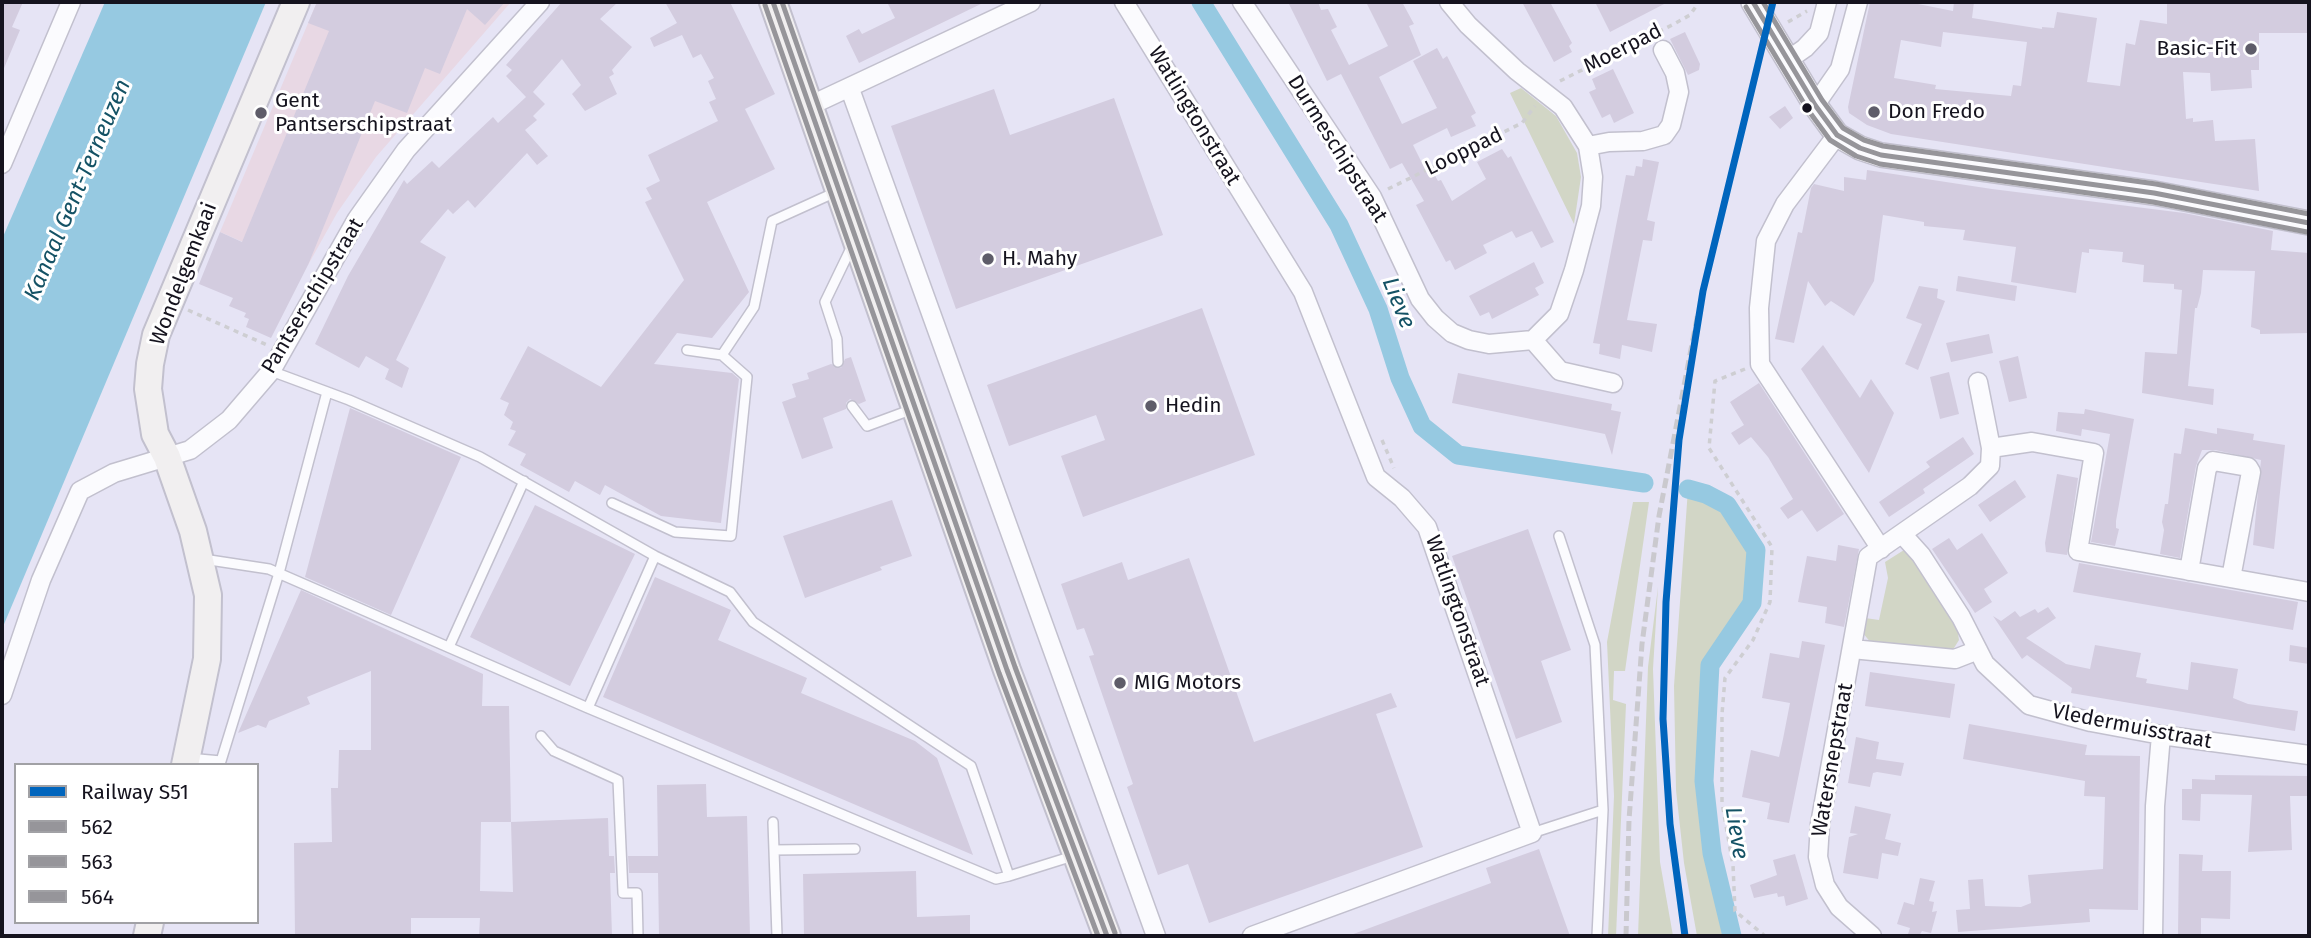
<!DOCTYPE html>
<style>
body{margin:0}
#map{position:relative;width:2311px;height:938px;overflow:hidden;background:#e6e4f5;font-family:"Fira Sans",sans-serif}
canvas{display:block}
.frame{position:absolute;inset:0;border:4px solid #15131e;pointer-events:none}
.legend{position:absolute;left:14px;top:763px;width:245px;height:161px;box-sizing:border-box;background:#fff;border:2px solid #a1a1a5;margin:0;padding:9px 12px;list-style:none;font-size:21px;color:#15131e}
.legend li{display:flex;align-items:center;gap:14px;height:35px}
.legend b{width:35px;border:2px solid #a1a1a5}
</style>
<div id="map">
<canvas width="2311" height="938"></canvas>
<div class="frame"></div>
<ul class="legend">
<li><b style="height:9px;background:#0065bd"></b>Railway S51</li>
<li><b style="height:9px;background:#96959a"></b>562</li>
<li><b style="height:9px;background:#96959a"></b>563</li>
<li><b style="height:9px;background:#96959a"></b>564</li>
</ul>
</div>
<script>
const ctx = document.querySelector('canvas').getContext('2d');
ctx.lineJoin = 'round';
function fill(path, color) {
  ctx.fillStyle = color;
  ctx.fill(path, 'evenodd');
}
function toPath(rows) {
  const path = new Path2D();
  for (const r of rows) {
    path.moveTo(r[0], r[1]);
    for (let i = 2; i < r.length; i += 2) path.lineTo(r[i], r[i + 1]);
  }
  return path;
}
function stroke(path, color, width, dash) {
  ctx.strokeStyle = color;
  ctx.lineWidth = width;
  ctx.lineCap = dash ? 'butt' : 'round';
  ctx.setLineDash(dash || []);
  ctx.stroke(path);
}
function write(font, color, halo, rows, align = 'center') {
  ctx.font = font + ' "Fira Sans",sans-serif';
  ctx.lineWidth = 6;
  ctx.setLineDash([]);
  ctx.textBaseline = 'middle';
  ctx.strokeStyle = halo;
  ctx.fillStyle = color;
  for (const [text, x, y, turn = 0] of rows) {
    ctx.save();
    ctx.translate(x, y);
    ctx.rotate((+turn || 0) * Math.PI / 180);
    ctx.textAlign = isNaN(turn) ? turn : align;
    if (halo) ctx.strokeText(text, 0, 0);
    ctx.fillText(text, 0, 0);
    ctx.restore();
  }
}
fill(toPath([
 [317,2,511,2,376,157,337,213,308,265,277,257,220,232]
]), '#e8d8e4');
fill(toPath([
 [1521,88,1556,116,1577,153,1581,177,1574,224,1510,93],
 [1688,489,1706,494,1727,505,1756,550,1752,603,1710,665,1704,781,1712,853,1732,936,1697,936,1684,863,1676,790,1674,686],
 [1633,502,1649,502,1625,671,1614,671,1613,700,1626,704,1616,936,1608,936,1614,796,1607,642],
 [1904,550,1909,552,1957,627,1959,640,1954,648,1945,653,1872,644,1862,632,1865,618,1879,620,1888,578,1885,562],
 [1658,587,1653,669,1660,862,1673,936,1638,936,1648,667]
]), '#d2d6c6');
fill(toPath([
 [105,2,266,2,2,629,2,239]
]), '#96c9e1');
stroke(toPath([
 [1201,2,1339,225,1378,309,1400,378,1422,426,1458,455,1644,483],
 [1688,489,1706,494,1727,505,1756,550,1752,603,1710,665,1704,781,1712,853,1732,936]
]), '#96c9e1', 19);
fill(toPath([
 [2,2,23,2,12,27,20,30,2,73],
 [317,2,505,2,485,25,467,9,440,74,425,68,407,113,375,101,308,265,271,338,246,327,249,319,244,317,246,313,229,306,233,298,199,284,220,232,242,242,329,31,308,23],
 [562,2,618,2,600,19,632,47,612,70,614,74,609,77,617,94,585,111,572,94,581,85,562,59,533,92,545,104,533,116,537,120,525,130,548,156,537,165,527,153,475,208,468,200,453,214,448,209,420,242,446,257,396,360,409,368,402,388,385,379,389,369,366,356,359,368,315,344,348,276,404,180,407,184,432,161,439,168,493,117,498,123,526,97,506,76,512,70,506,65],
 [665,2,730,2,775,94,745,109,775,169,707,202,749,292,712,338,677,333,654,364,732,373,739,379,721,523,661,516,605,485,600,495,575,481,569,492,520,465,526,454,508,445,516,431,510,429,513,422,504,415,509,403,500,399,528,346,601,387,684,280,645,202,652,199,646,188,660,181,648,155,718,121,709,102,716,99,708,81,714,78,701,54,693,58,682,35,654,47,650,38,677,23],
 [887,2,985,2,859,63,846,36,859,29,862,34,895,18],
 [1288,2,1318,2,1321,10,1328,9,1337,27,1331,30,1349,65,1388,46,1366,2,1402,2,1414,24,1409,26,1421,55,1379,77,1402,124,1437,108,1413,61,1437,48,1443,59,1447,56,1476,113,1471,116,1476,126,1451,137,1447,128,1413,145,1428,175,1433,172,1438,181,1441,180,1452,201,1486,179,1477,162,1502,149,1508,158,1511,156,1554,242,1541,248,1532,231,1516,238,1512,231,1483,245,1487,253,1455,270,1450,260,1446,262,1416,205,1424,201,1402,163,1390,169,1341,74,1327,81],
 [1522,2,1550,2,1572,43,1569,46,1572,52,1554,62],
 [1595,2,1668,2,1610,32],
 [1870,2,1918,2,1918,4,1953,11,1954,2,1974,2,1972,18,2042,29,2042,27,2054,28,2057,12,2097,18,2087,82,2120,86,2126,43,2135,45,2140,20,2167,24,2167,2,2309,2,2309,33,2259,33,2259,70,2251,70,2252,88,2211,91,2210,73,2183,72,2186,119,2193,118,2193,122,2213,120,2215,141,2255,139,2259,191,1891,134,1867,125,1849,113,1848,107],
 [1943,32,2027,42,2021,86,2013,85,2011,96,1935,89,1936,85,1894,78,1901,40,1941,47],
 [1685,32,1700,64,1699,70,1688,75,1670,39],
 [1613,69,1634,113,1614,123,1610,114,1602,118,1589,92,1596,89,1592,79],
 [994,89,1010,135,1114,98,1163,235,956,309,891,126],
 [1785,106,1793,118,1780,129,1769,117],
 [1643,159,1659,162,1647,220,1655,222,1652,241,1643,240,1627,320,1657,324,1652,352,1622,345,1620,359,1599,354,1600,344,1593,343,1626,175,1634,176,1636,166,1642,167],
 [1867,170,1992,189,2184,213,2273,231,2271,250,2309,253,2309,333,2260,334,2260,330,2251,327,2255,271,2203,270,2201,293,2197,308,2195,308,2188,386,2214,389,2213,405,2142,393,2145,352,2177,354,2182,290,2174,289,2174,284,2143,282,2144,265,2122,262,2123,252,2089,249,2089,253,2082,252,2076,293,2011,282,2016,247,1963,240,1965,230,1924,226,1924,222,1883,215,1874,281,1854,316,1831,301,1825,306,1808,281,1794,343,1775,339,1798,232,1802,233,1811,188,1814,184,1844,191,1844,177,1866,180],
 [1534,262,1544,283,1535,288,1539,295,1492,319,1489,312,1480,316,1469,296],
 [1958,276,2017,286,2015,301,1956,291],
 [1919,286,1938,289,1937,298,1945,301,1918,370,1905,364,1922,324,1906,318],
 [1202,308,1255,455,1083,517,1061,456,1105,440,1096,415,1009,446,987,385],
 [1989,334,1993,353,1951,362,1946,343],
 [1823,345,1860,398,1871,379,1894,413,1869,473,1801,369],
 [2018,356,2027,398,2009,402,1999,361],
 [851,357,866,401,859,404,850,399,846,403,846,409,823,418,833,448,802,459,782,402,796,397,792,384,809,379,807,373,831,364,841,368,845,359],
 [1949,372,1959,414,1940,419,1930,377],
 [1458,373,1612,404,1611,410,1621,412,1612,455,1605,434,1452,403],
 [1759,383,1844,514,1817,532,1802,510,1788,519,1780,508,1793,499,1768,457,1751,437,1739,445,1731,433,1744,425,1730,402],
 [350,408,461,457,391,615,305,577],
 [2085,409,2134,419,2116,521,2116,528,2119,529,2115,546,2091,542,2110,434,2082,429,2081,436,2056,431,2058,412,2084,414],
 [2185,428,2217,434,2217,428,2254,434,2253,440,2285,445,2274,549,2253,545,2261,460,2215,450,2202,450,2196,466,2180,558,2160,554,2164,530,2162,522,2165,504,2168,504,2174,453,2181,454],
 [1963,437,1974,454,1923,489,1925,493,1889,517,1879,502,1930,467,1926,462],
 [2057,474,2078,478,2067,555,2046,552,2045,543],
 [2015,480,2026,497,1990,522,1978,505],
 [892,500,912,556,880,567,882,570,805,598,783,536],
 [535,505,635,554,570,686,470,637],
 [1528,529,1571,650,1541,661,1562,722,1516,739,1452,556],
 [1982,533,2008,573,1984,589,1992,602,1975,613,1932,549,1949,538,1957,550],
 [1838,545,1859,549,1844,627,1825,623,1827,607,1798,602,1807,556,1836,561],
 [1189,558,1254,742,1391,693,1397,707,1376,714,1423,847,1209,923,1188,864,1158,875,1127,787,1133,784,1089,656,1094,655,1084,628,1077,630,1061,584,1122,562,1128,580],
 [2079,563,2298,602,2293,630,2073,592],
 [655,577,731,610,718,640,807,678,801,693,915,741,937,758,973,855,603,697],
 [301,590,483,674,482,706,509,706,511,822,608,818,609,856,614,856,615,873,610,873,612,936,479,936,480,918,411,918,411,936,295,936,294,843,332,842,331,788,338,788,339,750,371,750,371,671,307,697,310,704,269,721,266,728,258,725,238,733],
 [481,822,511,822,513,892,480,891],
 [2048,607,2056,618,2026,638,2066,664,2090,669,2095,645,2141,653,2136,677,2147,679,2146,683,2188,690,2191,662,2238,669,2233,698,2248,704,2298,711,2295,731,2071,693,2072,688,2027,655,2022,659,1993,616,2001,621,2015,611,2020,617,2035,609,2038,613],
 [1802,641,1825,645,1789,823,1767,819,1770,803,1742,797,1751,750,1779,757,1783,739,1790,703,1762,698,1770,653,1799,658],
 [2290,645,2309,648,2309,664,2289,661],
 [1870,672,1955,684,1950,718,1865,706],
 [1969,724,2087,745,2085,755,2140,756,2138,910,2089,909,2090,922,1958,932,1956,910,1970,909,1968,880,1983,879,1985,906,2021,907,2031,903,2028,875,2103,869,2105,797,2084,796,2085,781,1963,759],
 [1856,737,1879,742,1876,759,1904,763,1901,776,1877,772,1873,773,1870,787,1848,783],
 [2215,775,2309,776,2309,796,2290,796,2292,850,2248,852,2252,795,2201,794,2200,821,2182,820,2182,789,2192,789,2192,779,2215,780],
 [706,784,707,817,747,816,750,936,659,936,658,873,629,873,628,856,658,856,657,785],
 [1855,806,1891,814,1885,839,1901,843,1898,856,1882,853,1878,879,1843,873,1849,837,1858,834,1850,833],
 [1539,849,1570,936,1348,936,1491,883,1486,868],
 [1795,854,1808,899,1786,906,1784,896,1778,897,1777,893,1754,898,1750,885,1777,875,1773,860],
 [2179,854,2203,855,2202,871,2231,871,2230,919,2201,918,2201,935,2178,935],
 [916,871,917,917,970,915,970,936,804,936,803,874],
 [1920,878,1935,881,1929,901,1934,902,1932,912,1937,911,1931,933,1922,931,1919,936,1908,934,1910,928,1897,924,1904,902,1914,905]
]), '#d3ccdf');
const service = toPath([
 [687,350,722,355],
 [838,362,837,339,825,302,852,246],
 [271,371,349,400,480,457,655,556],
 [852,406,867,426,913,409],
 [612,503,675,532,731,536,747,377,722,355,754,307,772,221,836,192],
 [203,559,269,569,588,708],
 [449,647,524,481],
 [541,736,554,751,618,780,623,893,637,893,638,936],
 [188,758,221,761,279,573,327,392],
 [773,822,777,936],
 [1532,833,1603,810,1595,645,1559,536],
 [774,850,855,849],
 [1009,876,971,766,753,622,730,592,655,556,588,708,996,879,1009,876,1073,856],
 [1597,936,1603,810]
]);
const minor = toPath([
 [1124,2,1303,292,1376,477,1402,498,1427,527,1532,833,1252,936],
 [1242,2,1372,197,1420,299,1435,318,1452,333,1469,340,1489,344,1533,340,1559,314,1574,270,1591,206,1593,177,1588,146,1563,107,1517,71,1468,25,1449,2],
 [1788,60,1805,48,1819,33,1827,2],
 [850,89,1156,936],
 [1815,105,1840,69,1858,2],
 [807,107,1031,2],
 [1837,135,1785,204,1766,241,1759,308,1760,364,1881,549],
 [1588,146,1609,142,1643,141,1664,135,1671,125,1679,92,1675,73,1663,50],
 [2,164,71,2],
 [1533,340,1560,371,1613,383],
 [1991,448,2032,442,2094,453,2078,551,2309,592],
 [1903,535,1921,555,1961,617,1985,664,2029,705,2091,722,2161,735,2309,755],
 [2189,571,2207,468,2213,461,2248,467,2251,472,2231,578],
 [1852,649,1955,659,1978,650],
 [2,695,41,580,80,491,114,473,190,450,229,420,271,371,357,219,406,150,540,2],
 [1872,936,1839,907,1825,885,1818,857,1820,824,1868,557,1970,486,1990,466,1991,448,1978,382],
 [2153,936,2155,806,2161,735]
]);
const tertiary = toPath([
 [1753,2,1815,105,1837,135,1860,148,1881,155,2154,193,2309,223]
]);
const secondary = toPath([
 [773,2,1007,670,1107,936],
 [185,765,207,659,208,595,193,531,167,457,155,434,148,389,150,364,156,335,296,2],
 [147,936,150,922]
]);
stroke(service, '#c2c0ce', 12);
stroke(minor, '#c2c0ce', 21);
stroke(tertiary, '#c2c0ce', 26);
stroke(secondary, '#c2c0ce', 30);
stroke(toPath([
 [1788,22,1807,11],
 [1560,81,1674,24,1690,15,1699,2],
 [1388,189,1522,123,1535,106],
 [188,310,267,345],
 [1745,369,1715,381,1709,448,1772,547,1770,602,1753,640,1725,678,1722,714,1722,803,1733,865,1735,911,1765,936],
 [1382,440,1394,468]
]), '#ceced2', 3.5, [5, 5]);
stroke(service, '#fbfbfe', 9);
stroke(minor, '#fbfbfe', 18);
stroke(tertiary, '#fbfbfe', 23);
stroke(secondary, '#f1eff0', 26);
stroke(toPath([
 [1626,936,1629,820,1642,644,1659,516,1698,313]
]), '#cac9ce', 5, [10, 5]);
stroke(toPath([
 [773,2,1007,670,1107,936],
 [1753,2,1815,105,1837,135,1860,148,1881,155,2154,193,2309,223]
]), '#96959a', 5);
stroke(toPath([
 [765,5,999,673,1098,936],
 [1746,7,1808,110,1830,140,1856,156,1880,164,2153,202,2307,232]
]), '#96959a', 5);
stroke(toPath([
 [782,2,1015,667,1115,933],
 [1763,2,1822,100,1843,128,1864,140,1883,146,2156,184,2309,214]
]), '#96959a', 5);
stroke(toPath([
 [1685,936,1670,824,1663,719,1666,602,1679,440,1703,291,1773,2]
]), '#0065bd', 7);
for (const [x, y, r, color] of [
 [2251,49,7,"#5e5c69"],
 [1807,108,6,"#15131e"],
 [1874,112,7,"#5e5c69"],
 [261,113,7,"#5e5c69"],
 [988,259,7,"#5e5c69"],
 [1151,406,7,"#5e5c69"],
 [1120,683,7,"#5e5c69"]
]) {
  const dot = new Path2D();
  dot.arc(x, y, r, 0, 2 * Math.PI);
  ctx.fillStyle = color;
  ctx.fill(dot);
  stroke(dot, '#fff', 2.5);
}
write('21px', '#15131e', '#fff', [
 ["Moerpad",1623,49,-27],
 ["Watlingtonstraat",1194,116,59],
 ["Durmeschipstraat",1337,149,58],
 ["Looppad",1464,152,-26],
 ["Wondelgemkaai",184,274,-69],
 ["Pantserschipstraat",313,296,-59],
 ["Watlingtonstraat",1457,611,71],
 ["Vledermuisstraat",2132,727,11],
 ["Watersnepstraat",1833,760,-80]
]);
write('21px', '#15131e', '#fff', [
 ["Basic-Fit",2237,49,"right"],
 ["Gent",275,101],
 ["Pantserschipstraat",275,125],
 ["Don Fredo",1888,112],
 ["H. Mahy",1002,259],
 ["Hedin",1165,406],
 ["MIG Motors",1134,683]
], 'left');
write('italic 23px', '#145265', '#fff', [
 ["Kanaal Gent-Terneuzen",78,190,-67],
 ["Lieve",1398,303,68],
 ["Lieve",1736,833,81]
]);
</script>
